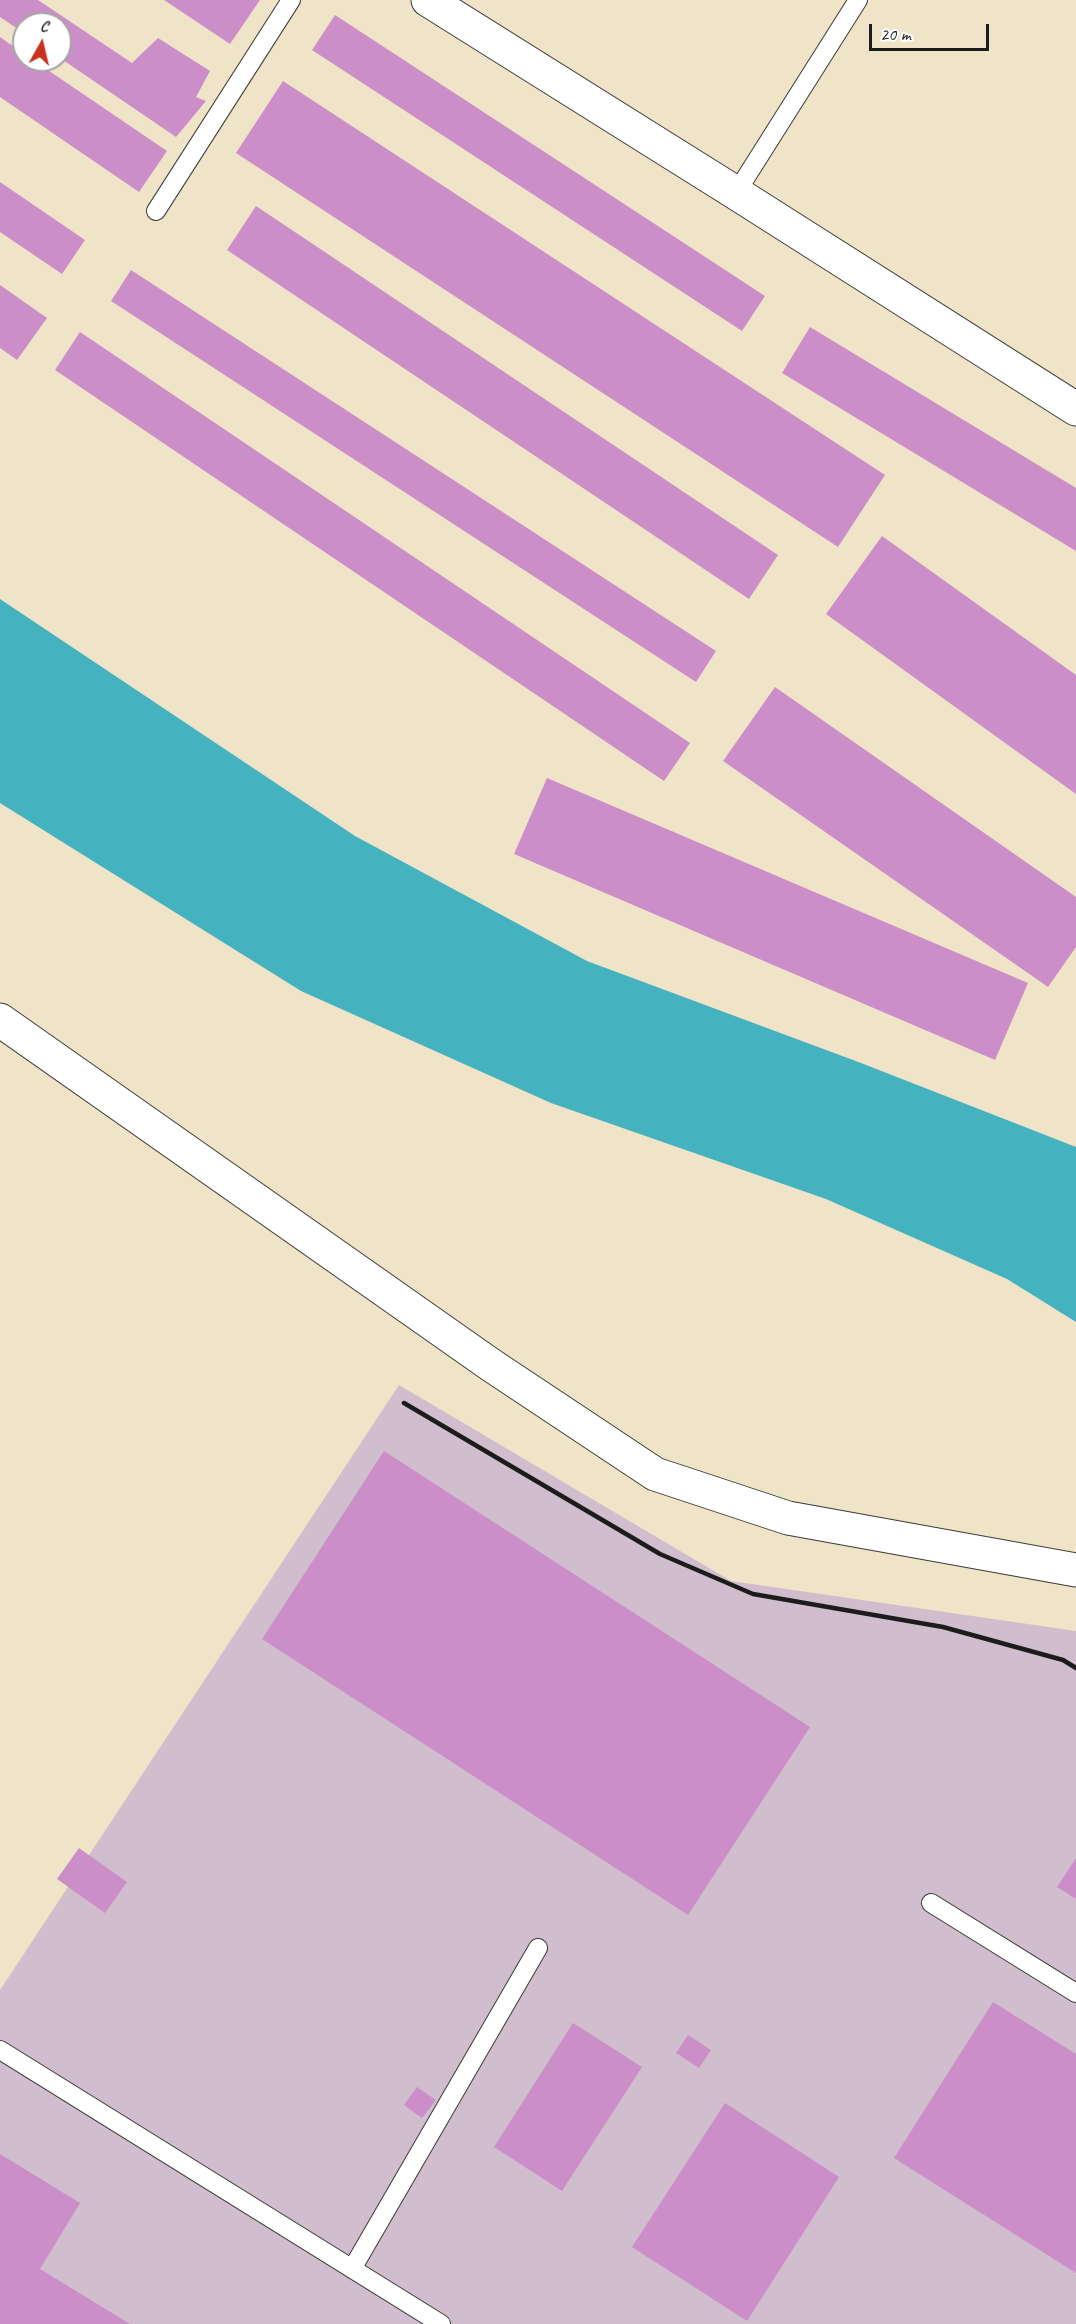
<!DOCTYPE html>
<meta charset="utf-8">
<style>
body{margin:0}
#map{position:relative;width:1076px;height:2324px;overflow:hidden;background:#f0e4c8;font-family:Caveat,sans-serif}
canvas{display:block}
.north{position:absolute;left:12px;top:12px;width:60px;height:60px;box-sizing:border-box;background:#fff;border:2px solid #a4a4a4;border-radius:50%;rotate:8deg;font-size:16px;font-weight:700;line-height:24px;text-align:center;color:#1c1c1c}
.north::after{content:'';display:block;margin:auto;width:21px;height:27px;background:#c8321e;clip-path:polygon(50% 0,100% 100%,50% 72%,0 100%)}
.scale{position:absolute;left:869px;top:24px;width:120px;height:27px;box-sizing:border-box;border:3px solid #1c1c1c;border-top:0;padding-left:8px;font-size:18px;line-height:21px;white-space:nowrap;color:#1c1c1c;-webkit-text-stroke:4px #fff;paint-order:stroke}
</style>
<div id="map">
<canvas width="1076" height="2324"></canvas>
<div class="north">С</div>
<div class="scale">20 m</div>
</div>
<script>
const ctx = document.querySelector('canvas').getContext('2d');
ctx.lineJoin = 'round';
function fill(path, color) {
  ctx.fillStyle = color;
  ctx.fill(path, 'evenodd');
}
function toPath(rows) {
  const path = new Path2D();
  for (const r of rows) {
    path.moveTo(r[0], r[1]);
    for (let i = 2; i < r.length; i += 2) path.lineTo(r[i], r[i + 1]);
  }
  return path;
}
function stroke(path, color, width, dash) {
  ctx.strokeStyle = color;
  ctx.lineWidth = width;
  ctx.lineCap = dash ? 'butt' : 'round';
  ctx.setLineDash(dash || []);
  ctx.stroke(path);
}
fill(toPath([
 [399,1385,731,1581,1076,1631,1076,2324,0,2324,0,1990]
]), '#d0bdce');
fill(toPath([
 [0,599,355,836,587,961,861,1063,1076,1147,1076,1322,1007,1279,826,1199,551,1103,301,991,0,803]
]), '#44b2bf');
fill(toPath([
 [0,0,38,0,132,63,158,38,210,71,196,97,206,101,176,137,60,58,60,24,24,24,24,33,0,17],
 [164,0,260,0,230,44],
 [335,15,765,296,742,331,312,50],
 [0,37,24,54,24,60,33,60,167,151,139,192,0,97],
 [283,81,885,475,838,547,236,153],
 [0,182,85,240,62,274,0,232],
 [256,206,778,555,749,599,227,250],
 [131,270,716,651,696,682,111,301],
 [0,285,47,318,17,360,0,348],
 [810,327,1076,488,1076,551,782,373],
 [80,332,690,743,664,781,55,370],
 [882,536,1076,675,1076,794,826,614],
 [775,687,1076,897,1076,947,1048,987,723,761],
 [547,778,1028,983,995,1060,514,854],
 [384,1451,810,1727,688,1915,262,1639],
 [79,1848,127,1882,105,1913,57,1879],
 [1076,1858,1076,1899,1057,1887],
 [993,2002,1076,2054,1076,2273,894,2158],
 [573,2023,642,2067,562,2191,494,2147],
 [688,2035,711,2050,699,2068,676,2053],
 [417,2087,436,2100,422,2118,404,2105],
 [725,2103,839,2177,747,2321,632,2247],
 [0,2154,80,2203,40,2269,130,2324,0,2324]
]), '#cc8ec8');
const service = toPath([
 [736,193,858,0],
 [156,211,291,0],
 [931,1903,1076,1993],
 [0,2050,441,2324],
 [352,2269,538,1948]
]);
const minor = toPath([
 [0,1020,491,1365,655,1474,788,1518,1076,1570]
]);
const tertiary = toPath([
 [428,0,736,193,1076,409]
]);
stroke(service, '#3c3a36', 20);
stroke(minor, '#3c3a36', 35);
stroke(tertiary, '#3c3a36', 35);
stroke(service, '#fff', 18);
stroke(minor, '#fff', 33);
stroke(tertiary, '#fff', 33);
stroke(toPath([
 [404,1403,660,1554,753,1594,943,1627,1063,1660,1076,1668]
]), '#1c1c1c', 4.5);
</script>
